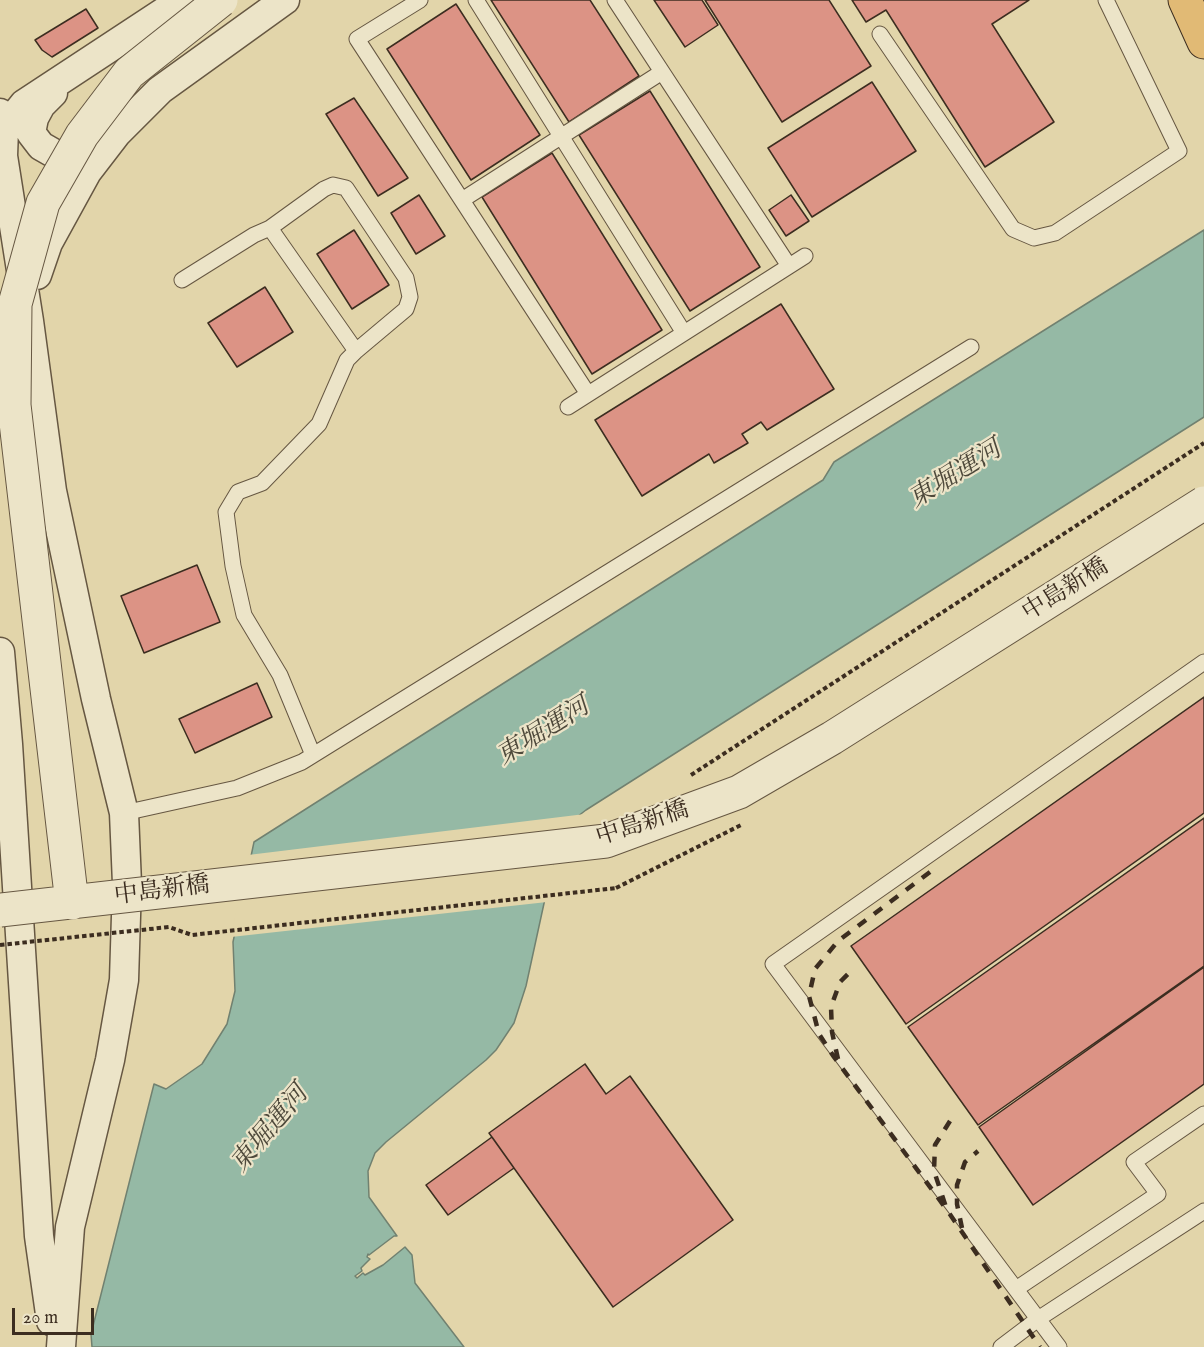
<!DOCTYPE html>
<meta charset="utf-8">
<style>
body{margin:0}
#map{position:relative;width:1204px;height:1347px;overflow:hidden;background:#e2d5aa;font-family:"IM FELL English",serif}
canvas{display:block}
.scale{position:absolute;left:12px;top:1308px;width:82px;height:27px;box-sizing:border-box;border:3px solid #3c2d20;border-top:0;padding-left:8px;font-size:18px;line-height:21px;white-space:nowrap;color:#3c2d20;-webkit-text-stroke:4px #ece4c8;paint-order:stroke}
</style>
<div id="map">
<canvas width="1204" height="1347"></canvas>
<div class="scale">20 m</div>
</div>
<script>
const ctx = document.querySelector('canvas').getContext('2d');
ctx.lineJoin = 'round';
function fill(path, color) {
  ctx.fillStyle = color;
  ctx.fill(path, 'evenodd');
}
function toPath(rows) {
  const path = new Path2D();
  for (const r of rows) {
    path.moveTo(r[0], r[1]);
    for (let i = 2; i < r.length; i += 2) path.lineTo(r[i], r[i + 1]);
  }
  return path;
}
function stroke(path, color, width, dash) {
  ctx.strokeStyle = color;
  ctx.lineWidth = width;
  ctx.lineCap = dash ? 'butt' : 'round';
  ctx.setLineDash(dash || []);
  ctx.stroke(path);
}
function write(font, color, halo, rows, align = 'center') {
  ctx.font = font + ' "IM FELL English","Noto Serif JP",serif';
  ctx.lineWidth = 4.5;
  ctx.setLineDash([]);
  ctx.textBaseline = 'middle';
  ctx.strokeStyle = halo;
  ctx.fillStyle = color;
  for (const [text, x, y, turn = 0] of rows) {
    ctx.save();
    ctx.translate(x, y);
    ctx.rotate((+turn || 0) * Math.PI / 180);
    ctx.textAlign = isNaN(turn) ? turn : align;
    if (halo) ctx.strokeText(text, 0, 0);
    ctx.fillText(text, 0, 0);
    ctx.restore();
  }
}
const water = toPath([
 [1204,230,1204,417,586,810,560,830,526,986,514,1023,496,1050,486,1060,386,1142,375,1153,368,1171,369,1197,397,1236,394,1236,369,1255,368,1254,367,1257,370,1259,361,1268,362,1271,355,1276,357,1278,363,1273,365,1275,383,1265,405,1247,412,1255,415,1283,464,1347,92,1347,91,1334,154,1084,166,1089,202,1064,227,1024,235,991,233,942,254,842,823,480,834,462,1204,230]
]);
fill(water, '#95b9a5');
stroke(water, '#718170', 1.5);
fill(toPath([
 [585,814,562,832,554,842,553,871,547,902,231,937,248,855]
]), '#e2d5aa');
const building = toPath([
 [491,0,590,0,639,76,569,122,491,0],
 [654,0,702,0,718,25,685,47,654,0],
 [705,0,829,0,871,66,782,122,705,0],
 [852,0,1029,0,992,24,1054,122,985,167,886,10,866,22,852,0],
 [456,4,540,135,471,180,387,49,456,4],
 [86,9,98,28,52,57,42,50,35,40,86,9],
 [872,82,916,151,812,217,768,148,872,82],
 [650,91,760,267,690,311,579,135,650,91],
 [354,98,408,178,378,196,326,114,354,98],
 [552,153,662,330,592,374,482,197,552,153],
 [419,195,445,236,416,254,391,213,419,195],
 [791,195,809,221,786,236,769,210,791,195],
 [354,230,389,285,352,309,317,254,354,230],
 [265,287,293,332,237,367,208,323,265,287],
 [781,304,834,389,767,430,761,422,742,434,748,443,714,463,709,454,642,496,595,420,781,304],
 [197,565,220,622,144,653,121,596,197,565],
 [257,683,272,717,195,753,179,719,257,683],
 [1204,697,1204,813,906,1024,851,946,1204,697],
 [1204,818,1204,966,978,1125,908,1027,1204,818],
 [1204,967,1204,1084,1033,1205,979,1127,1204,967],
 [585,1064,606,1094,630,1076,733,1220,613,1307,489,1133,585,1064],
 [492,1137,514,1168,448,1215,426,1185,492,1137]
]);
fill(building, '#dc9385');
stroke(building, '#3c2d20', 1.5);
const service = toPath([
 [420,0,357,39,588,394],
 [476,0,684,333],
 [615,0,789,266],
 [880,34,1013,229,1034,238,1055,233,1179,151,1106,0],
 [462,200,662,72],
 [182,280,254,235,270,228,324,189,333,185,346,188,406,278,410,297,406,309,356,351,270,228],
 [568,407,805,256],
 [313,755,280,675,244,615,233,566,226,512,238,492,262,483,319,424,347,360,356,351],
 [124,813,237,788,302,762,971,347],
 [1016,1289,1158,1194,1134,1162,1204,1114],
 [1001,1347,1038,1319,1204,1211],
 [1059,1347,773,964,1204,662]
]);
const minor = toPath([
 [53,93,41,105,34,118,31,133,41,146,55,154,70,156,90,149],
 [0,113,4,129,3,156,29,321,52,491,96,699,124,813,127,884,124,980,110,1060,70,1227,61,1347],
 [4,129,24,104,182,0],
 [37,275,48,243,87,172,117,133,160,90,285,0],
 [0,652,8,744,39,1236,51,1321]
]);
const primary = toPath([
 [1185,0,1204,42]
]);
stroke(service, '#665742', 17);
stroke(minor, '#665742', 31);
stroke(primary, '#3c2d20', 35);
stroke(toPath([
 [691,775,1204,443],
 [616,888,741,825]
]), '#3c2d20', 4, [4.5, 3]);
stroke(service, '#ece4c8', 15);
stroke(minor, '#ece4c8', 28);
stroke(primary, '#e1ba75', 33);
stroke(toPath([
 [930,872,838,941,815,969,809,996,819,1034,834,1057,947,1210],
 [838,1059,832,1032,831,1007,840,982,848,974],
 [950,1121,935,1145,934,1171,947,1210,1040,1347],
 [962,1228,957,1204,957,1185,965,1162,978,1151]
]), '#3c2d20', 4.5, [10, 10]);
const tertiaryBridge = toPath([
 [72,903,14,405,15,304,43,203,82,135,129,73,221,0],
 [0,910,606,841,739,792,832,738,1204,503]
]);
stroke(tertiaryBridge, '#665742', 35, []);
stroke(toPath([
 [0,945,169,927,192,935,616,888]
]), '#3c2d20', 4, [4.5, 3]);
stroke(tertiaryBridge, '#ece4c8', 33);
write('24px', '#3c2d20', '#ece4c8', [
 ["中島新橋",1066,591,-32],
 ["中島新橋",643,825,-18],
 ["中島新橋",162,892,-7]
]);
write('italic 26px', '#4e493b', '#ece4c8', [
 ["東堀運河",956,476,-32],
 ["東堀運河",544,733,-32],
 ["東堀運河",271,1130,-50]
]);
</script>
